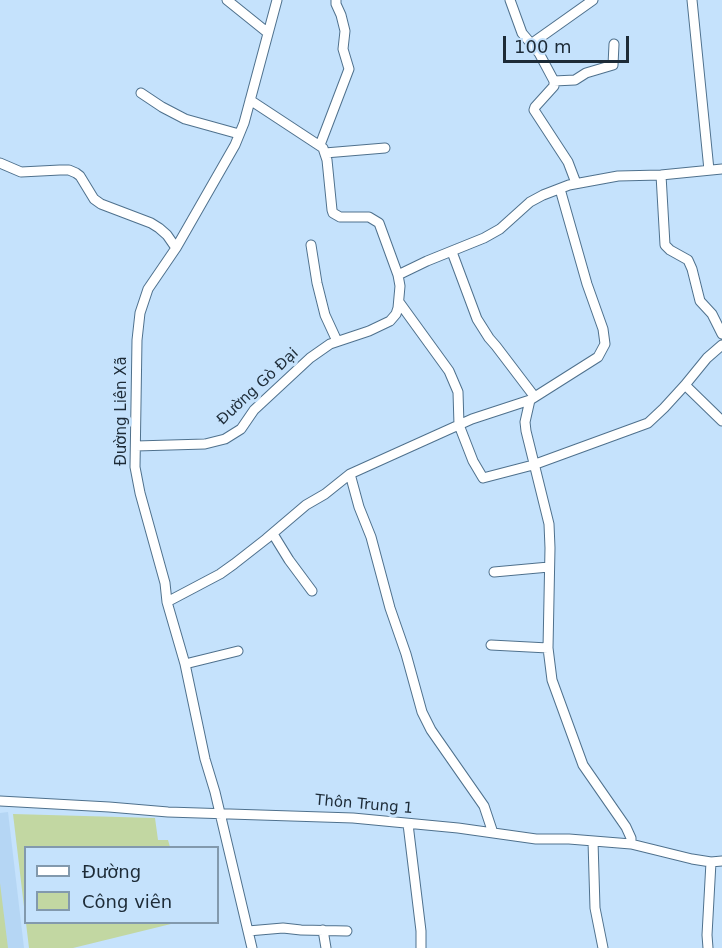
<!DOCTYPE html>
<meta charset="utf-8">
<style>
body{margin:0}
#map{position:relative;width:722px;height:948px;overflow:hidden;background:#c5e2fc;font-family:"DejaVu Sans",sans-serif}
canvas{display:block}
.legend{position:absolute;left:24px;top:846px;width:195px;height:78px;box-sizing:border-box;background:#c5e2fc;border:2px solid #8299ad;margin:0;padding:8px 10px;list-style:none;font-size:18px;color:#1d2b37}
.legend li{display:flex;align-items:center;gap:12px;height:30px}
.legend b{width:30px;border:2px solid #8299ad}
.scale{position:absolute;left:503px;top:36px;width:126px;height:27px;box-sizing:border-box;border:3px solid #1d2b37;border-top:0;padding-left:8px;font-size:18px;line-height:21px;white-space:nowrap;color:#1d2b37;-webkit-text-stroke:4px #c5e2fc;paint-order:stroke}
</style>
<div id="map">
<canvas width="722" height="948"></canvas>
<ul class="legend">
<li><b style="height:8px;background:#fff"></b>Đường</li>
<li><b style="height:16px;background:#c2d7a2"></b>Công viên</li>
</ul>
<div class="scale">100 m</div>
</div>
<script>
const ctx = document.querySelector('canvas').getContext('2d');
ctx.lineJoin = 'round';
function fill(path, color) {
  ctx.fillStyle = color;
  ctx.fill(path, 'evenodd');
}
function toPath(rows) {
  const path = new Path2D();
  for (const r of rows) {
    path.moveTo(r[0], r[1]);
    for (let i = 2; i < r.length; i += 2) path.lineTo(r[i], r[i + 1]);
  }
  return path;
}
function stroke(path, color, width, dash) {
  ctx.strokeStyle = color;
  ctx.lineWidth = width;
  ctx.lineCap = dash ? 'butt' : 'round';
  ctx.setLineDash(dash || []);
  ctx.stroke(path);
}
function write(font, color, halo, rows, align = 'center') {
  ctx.font = font + ' "DejaVu Sans",sans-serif';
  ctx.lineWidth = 6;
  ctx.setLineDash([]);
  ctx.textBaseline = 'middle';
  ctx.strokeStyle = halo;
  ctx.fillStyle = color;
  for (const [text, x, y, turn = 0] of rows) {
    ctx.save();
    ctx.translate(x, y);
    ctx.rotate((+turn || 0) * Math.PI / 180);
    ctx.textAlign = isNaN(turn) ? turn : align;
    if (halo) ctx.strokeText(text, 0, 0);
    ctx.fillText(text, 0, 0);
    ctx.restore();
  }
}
fill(toPath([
 [8,812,24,948,0,948,0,813]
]), '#b5d6f4');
fill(toPath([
 [13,814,155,818,158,840,168,840,170,847,26,848,25,915],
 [0,883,8,948,0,948],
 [26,923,26,922,175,923,73,948,29,948]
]), '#c2d7a2');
const minor = toPath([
 [227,0,268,33],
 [510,0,522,33,539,53,554,81,554,86,535,107,534,110,568,162,576,183],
 [692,0,709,170],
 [531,44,593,0],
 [554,81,575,80,586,73,613,65,614,44],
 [141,93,162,107,185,119,239,134],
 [320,145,349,69,343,49,345,31,341,15,336,4,336,0],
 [325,153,385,148],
 [0,163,21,172,60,170,69,170,76,173,80,176,94,199,101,204,151,223,159,228,167,235,176,248],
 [661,175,665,245,670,250,688,260,692,269,700,301,712,314,722,334],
 [311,245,317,283,325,315,337,341],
 [452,252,477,319,489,338,496,346,534,396],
 [398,275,427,261,484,238,500,229,530,202,543,195,569,185,618,176,661,175,722,169],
 [399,302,449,371,458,392,459,425,473,461,483,478,533,465,648,423,664,408,685,385,707,358,722,345],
 [685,385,722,421],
 [530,400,525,422,526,431,549,524,550,548,548,648,552,680,583,765,626,827,631,838,631,844],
 [136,446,205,444,225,439,241,429,254,410,310,358,330,344,369,331,390,321,396,314,398,308,400,286,398,275,379,223,369,217,340,217,333,213,332,210,327,160,323,148,250,100],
 [350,474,359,507,371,537,390,608,406,654,422,712,431,730,484,806,493,833],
 [273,534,289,560,312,591],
 [494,572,549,567],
 [167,602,220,574,234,564,266,539,306,505,325,494,350,474,472,419,530,400,598,357,605,344,603,329,587,284,560,189],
 [491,645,548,648],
 [185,664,238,651],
 [0,801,109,807,168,812,353,818,458,828,536,839,569,839,631,844,692,859,711,862,722,861],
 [408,824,421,931,421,948],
 [593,841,595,908,603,948],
 [323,930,326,948],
 [248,931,283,928,301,930,347,931],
 [252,948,215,792,205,759,185,664,167,602,165,583,140,493,135,467,137,340,140,313,148,289,176,248,235,145,244,123,277,0],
 [708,948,707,935,711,862]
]);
stroke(minor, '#4f718d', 11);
stroke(minor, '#fff', 9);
write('15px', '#1d2b37', '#c5e2fc', [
 ["Đường Gò Đại",258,387,-43],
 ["Đường Liên Xã",122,411,-90],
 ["Thôn Trung 1",364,805,5]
]);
</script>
